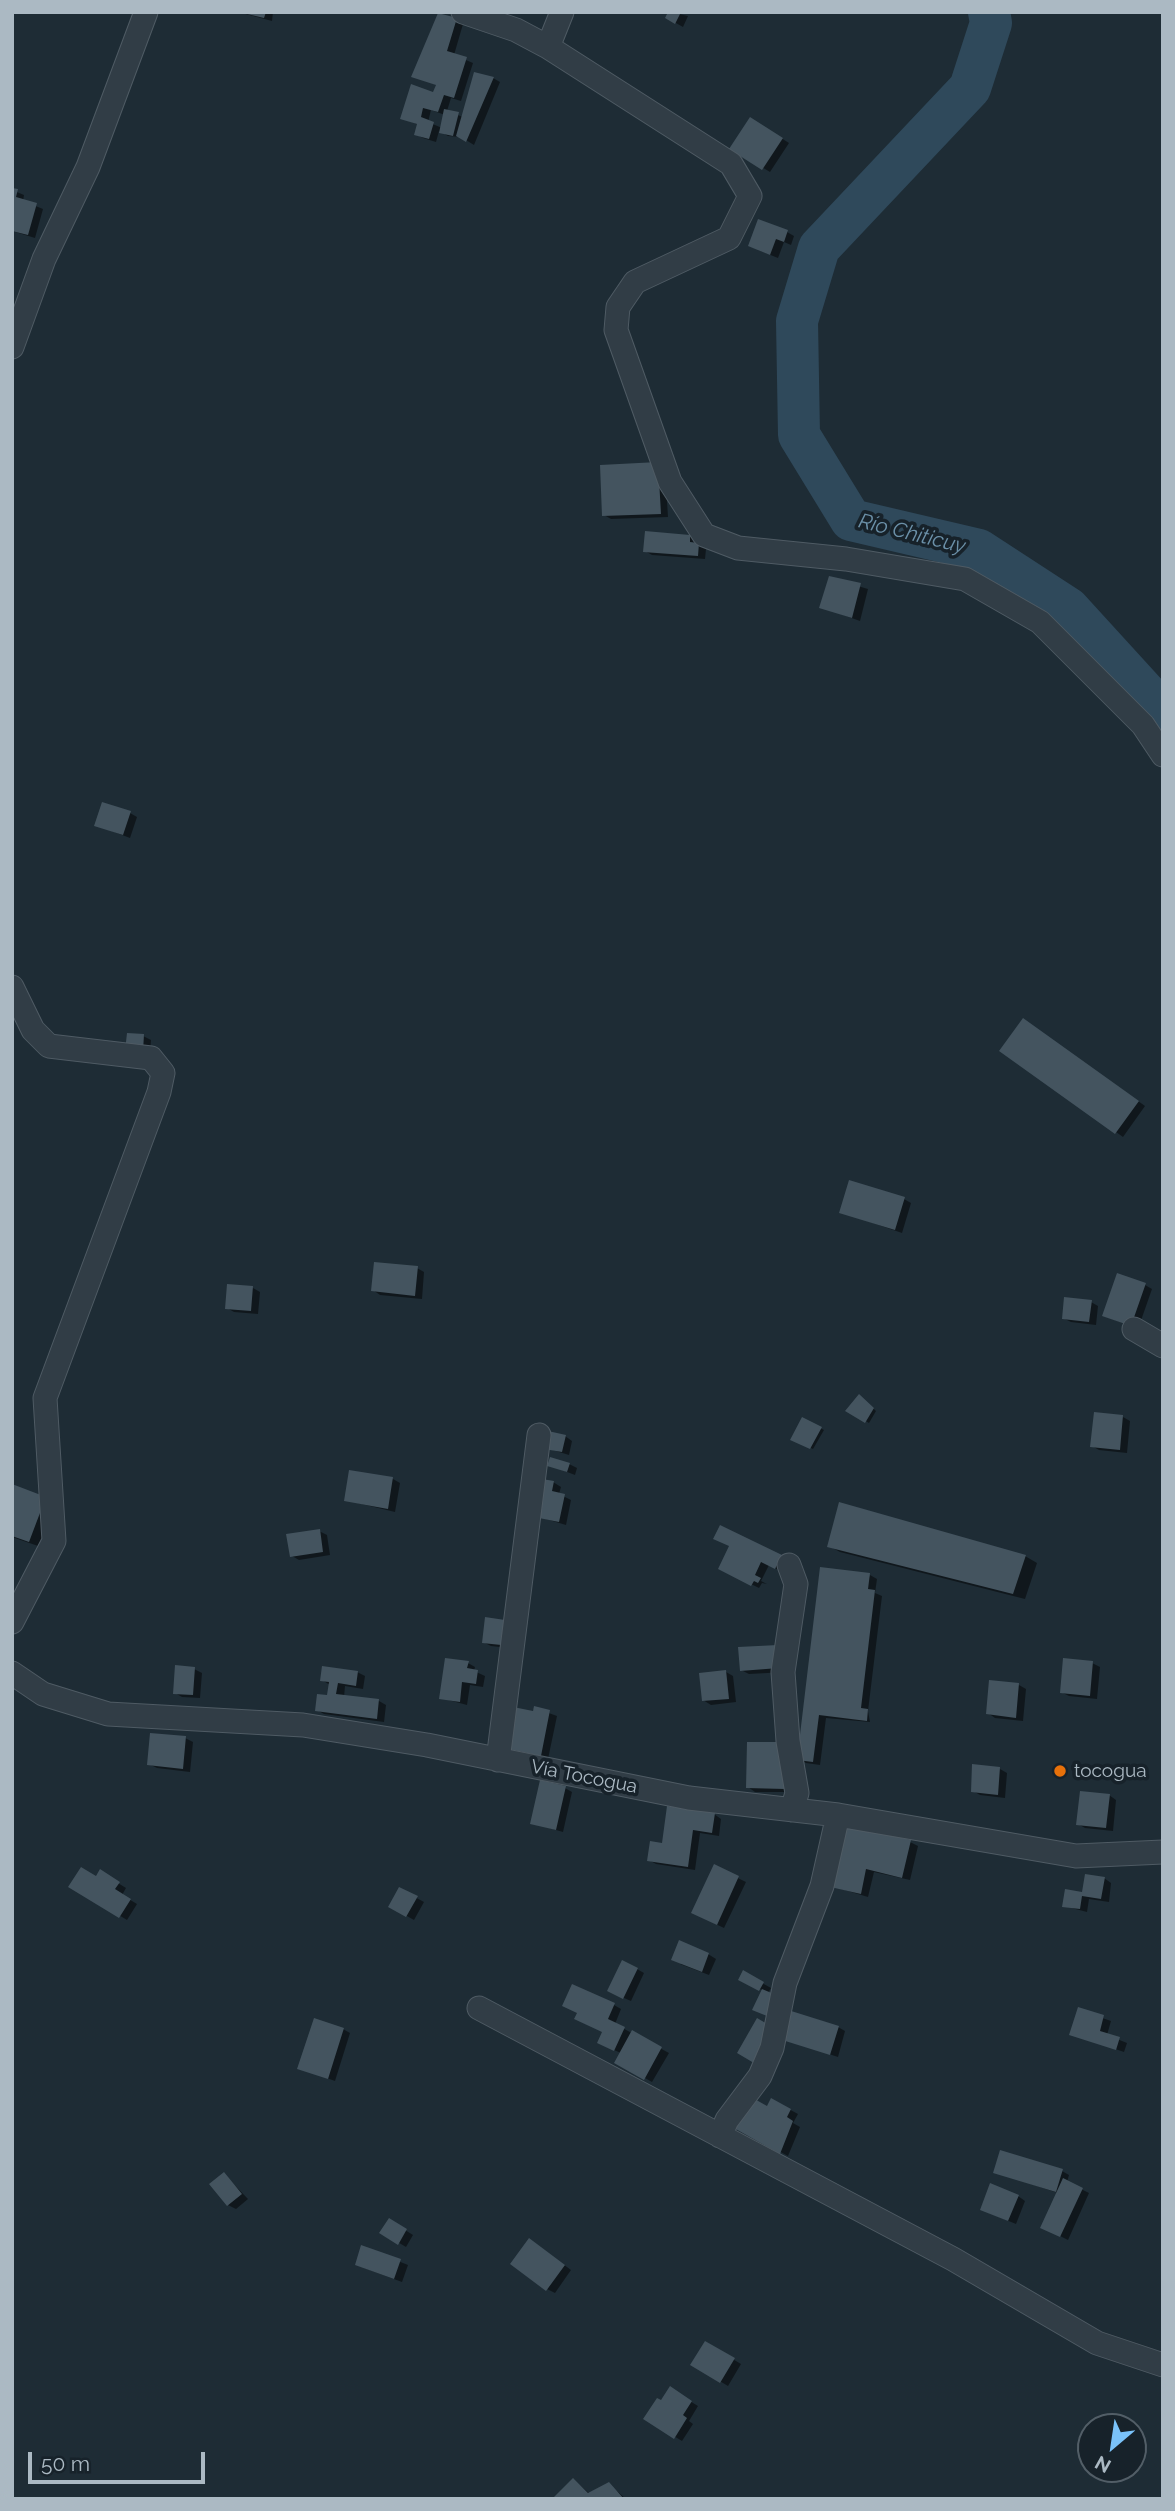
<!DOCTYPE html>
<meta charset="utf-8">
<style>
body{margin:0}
#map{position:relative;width:1175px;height:2511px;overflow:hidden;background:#1e2c35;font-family:Raleway,sans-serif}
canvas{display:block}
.frame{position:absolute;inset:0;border:14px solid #abb9c3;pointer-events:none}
.north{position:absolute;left:1077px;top:2413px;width:70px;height:70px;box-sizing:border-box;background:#17222a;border:2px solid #525e67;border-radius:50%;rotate:209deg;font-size:19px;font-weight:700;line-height:28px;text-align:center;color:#abb9c3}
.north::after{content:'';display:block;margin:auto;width:24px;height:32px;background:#7ac2f9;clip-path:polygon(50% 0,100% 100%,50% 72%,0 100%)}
.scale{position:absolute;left:28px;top:2452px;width:177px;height:32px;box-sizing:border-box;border:4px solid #abb9c3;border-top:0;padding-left:9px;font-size:21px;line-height:24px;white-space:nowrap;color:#abb9c3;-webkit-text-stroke:5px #17222a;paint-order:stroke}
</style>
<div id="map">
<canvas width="1175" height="2511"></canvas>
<div class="frame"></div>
<div class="north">N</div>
<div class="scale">50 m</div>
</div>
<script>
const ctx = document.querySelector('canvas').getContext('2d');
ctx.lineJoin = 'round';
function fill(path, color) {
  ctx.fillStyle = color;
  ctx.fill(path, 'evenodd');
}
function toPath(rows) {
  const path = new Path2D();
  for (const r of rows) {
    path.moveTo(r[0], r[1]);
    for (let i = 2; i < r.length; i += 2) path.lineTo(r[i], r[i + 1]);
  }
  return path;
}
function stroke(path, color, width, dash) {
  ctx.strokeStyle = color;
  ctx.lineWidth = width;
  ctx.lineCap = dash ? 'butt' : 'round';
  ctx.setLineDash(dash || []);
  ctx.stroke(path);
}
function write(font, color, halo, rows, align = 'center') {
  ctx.font = font + ' Raleway,sans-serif';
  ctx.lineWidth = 7;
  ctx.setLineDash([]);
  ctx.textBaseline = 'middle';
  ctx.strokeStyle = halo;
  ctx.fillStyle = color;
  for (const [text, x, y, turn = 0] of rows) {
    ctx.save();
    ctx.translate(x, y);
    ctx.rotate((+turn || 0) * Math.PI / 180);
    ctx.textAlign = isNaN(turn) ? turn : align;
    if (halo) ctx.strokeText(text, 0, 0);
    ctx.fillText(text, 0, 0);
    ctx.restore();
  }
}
fill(toPath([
 [238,12,273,12,272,21],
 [670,12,688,16,683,27,667,18],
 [456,19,463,24,454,55,473,63,461,101,451,98,447,111,463,117,493,78,500,82,474,145,461,137,448,136,439,131,436,142,423,138,416,134,419,125,402,118,435,94,437,85,414,76],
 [431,110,445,115,442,128,428,122],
 [751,119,789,143,770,172,732,149],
 [12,190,24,195,23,201,43,209,35,238,12,231],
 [787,232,794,236,791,245,784,242,778,258,758,250],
 [665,468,668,517,611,519,604,515],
 [690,537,706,549,705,559,652,555,645,551],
 [830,578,868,589,860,621,821,607],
 [130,813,137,817,130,838,96,825],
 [1030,1024,1145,1106,1123,1137,1116,1132],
 [143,1036,151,1040,150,1055,134,1054],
 [904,1199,911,1203,902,1233,841,1212],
 [417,1268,424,1272,422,1299,380,1295,373,1290],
 [1145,1285,1152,1289,1138,1329,1104,1316],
 [253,1288,260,1292,258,1314,234,1312,227,1308],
 [1091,1302,1098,1306,1096,1325,1071,1322,1063,1318],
 [862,1398,876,1411,869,1423,848,1410],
 [1123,1417,1130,1421,1127,1453,1099,1450,1092,1446],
 [802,1419,824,1430,813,1449,793,1439],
 [565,1436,572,1441,569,1455,546,1448],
 [569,1464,577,1468,575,1475,549,1465],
 [393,1479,400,1483,395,1512,345,1500],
 [553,1482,561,1487,559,1494,571,1500,566,1525,536,1516],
 [12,1489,57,1505,41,1547,12,1537],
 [319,1531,327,1535,330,1555,299,1560,292,1556],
 [731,1546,781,1557,788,1561,782,1572,769,1565,761,1581,767,1584,762,1583,759,1588,727,1572],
 [829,1546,1025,1556,1037,1563,1025,1599,840,1552],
 [870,1575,877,1579,875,1593,882,1596,868,1711,870,1722,826,1718,820,1765,806,1763,799,1759],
 [483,1642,519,1643,518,1649,491,1646],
 [740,1649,786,1672,749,1674,741,1670],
 [468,1663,475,1667,474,1671,485,1676,483,1687,470,1685,467,1705,441,1698],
 [1092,1663,1100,1667,1097,1699,1069,1696,1061,1692],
 [194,1669,202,1673,200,1698,182,1697,175,1693],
 [357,1672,365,1676,363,1689,345,1686,344,1697,379,1701,386,1705,384,1722,324,1714,317,1710,328,1697,330,1685,322,1680],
 [726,1672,733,1676,736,1702,711,1705,703,1700],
 [1019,1685,1026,1689,1023,1721,995,1718,988,1713],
 [535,1708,557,1716,548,1759,506,1747],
 [185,1738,193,1742,190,1772,157,1768,149,1764],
 [748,1744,792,1792,755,1792,748,1787],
 [1000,1769,1007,1773,1005,1798,980,1795,973,1791],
 [565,1788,572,1792,563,1832,532,1823],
 [1109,1795,1116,1800,1113,1831,1085,1828,1078,1824],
 [714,1814,721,1819,719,1836,700,1833,695,1870,656,1864,649,1860,663,1845],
 [910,1842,918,1846,910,1880,874,1872,868,1897,828,1885],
 [715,1867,746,1882,724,1928,701,1917],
 [100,1872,126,1888,122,1895,137,1904,127,1920,71,1886,96,1878],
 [1104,1878,1111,1883,1109,1902,1089,1899,1087,1912,1064,1906],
 [400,1889,424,1902,414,1920,391,1907],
 [708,1954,716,1959,709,1975,680,1964],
 [637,1969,644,1973,631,2001,617,1995],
 [744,1973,771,1988,768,1993,740,1979],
 [614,2005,621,2009,615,2024,669,2053,652,2082,617,2062,621,2053,607,2047,604,2032,584,2023],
 [1079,2010,1111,2021,1107,2035,1127,2043,1124,2052,1071,2034],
 [838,2027,845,2031,838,2057,783,2039],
 [343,2029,350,2033,335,2081,299,2068],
 [772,2100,798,2114,793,2123,800,2127,788,2156,737,2128,768,2108],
 [1062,2171,1069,2175,1067,2182,1089,2193,1068,2240,1050,2231,1058,2193,995,2172],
 [224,2174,248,2199,236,2209,228,2205],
 [1018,2196,1025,2201,1016,2224,989,2213],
 [389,2220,413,2235,406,2247,381,2232],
 [536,2244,571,2270,555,2293,547,2289],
 [363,2247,408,2265,402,2282,364,2268],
 [706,2343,741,2364,728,2386,693,2365],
 [670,2389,698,2406,689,2421,693,2424,682,2441,646,2419],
 [574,2480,590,2494,609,2484,626,2499,554,2499]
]), '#0007');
stroke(toPath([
 [989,12,991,23,970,88,819,248,797,321,799,435,851,520,979,550,1068,608,1163,712]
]), '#2f495b', 42);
fill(toPath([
 [239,12,266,12,264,18],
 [668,12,681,12,675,24,665,18],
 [438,13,457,18,447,51,467,57,454,98,444,95,438,112,423,108,421,117,434,122,429,139,414,135,417,124,400,119,411,84,433,92,436,85,411,77],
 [474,72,494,77,466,142,456,136],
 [444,109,459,112,453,136,439,133],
 [750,117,783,138,762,170,729,149],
 [12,188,18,189,16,197,37,203,28,235,12,231],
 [758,219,788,230,784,242,776,239,770,255,748,246],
 [658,462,661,514,602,516,600,465],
 [645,531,690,535,690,542,699,543,698,556,643,552],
 [829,576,861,583,852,618,819,608],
 [102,802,131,811,123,835,94,826],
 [1023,1018,1139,1101,1115,1134,999,1051],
 [127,1033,144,1034,143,1052,125,1051],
 [849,1180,905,1197,895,1230,839,1213],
 [374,1262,418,1266,415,1296,371,1291],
 [1117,1273,1146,1283,1131,1326,1102,1316],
 [227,1284,253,1286,251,1311,225,1309],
 [1064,1297,1092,1300,1089,1322,1062,1319],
 [859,1394,874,1408,865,1423,845,1411],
 [1094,1412,1123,1415,1120,1450,1090,1447],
 [802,1417,822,1427,810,1449,790,1440],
 [548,1431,566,1435,562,1452,544,1449],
 [550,1457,570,1463,567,1472,547,1466],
 [349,1470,393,1477,388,1509,344,1501],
 [542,1479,554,1481,552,1491,565,1494,559,1522,534,1517],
 [12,1484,46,1497,29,1542,12,1536],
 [839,1502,1026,1555,1013,1594,827,1547],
 [720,1525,782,1555,775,1569,761,1562,755,1575,761,1578,758,1583,754,1581,751,1586,718,1569,729,1546,713,1539],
 [320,1529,323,1552,290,1557,286,1534],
 [820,1567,870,1573,868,1589,875,1590,861,1708,868,1709,867,1721,819,1715,813,1762,797,1760],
 [485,1617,505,1620,511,1646,482,1643],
 [778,1645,779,1668,740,1671,738,1647],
 [445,1658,469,1661,467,1668,478,1670,476,1684,462,1682,460,1702,439,1699],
 [1063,1658,1093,1661,1090,1696,1060,1693],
 [175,1665,195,1667,193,1695,173,1694],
 [322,1666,358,1671,356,1686,338,1683,336,1694,379,1699,377,1719,315,1711,317,1694,327,1695,329,1682,320,1681],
 [726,1670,729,1699,702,1701,699,1673],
 [989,1680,1019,1683,1016,1718,986,1714],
 [534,1706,550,1710,541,1756,504,1748,513,1707,533,1711],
 [150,1733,186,1736,183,1769,147,1765],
 [747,1742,785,1742,785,1789,746,1788],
 [972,1764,1000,1767,998,1795,971,1792],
 [540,1780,566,1786,556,1830,530,1824],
 [1080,1791,1110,1794,1106,1828,1076,1825],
 [667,1806,715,1813,712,1833,693,1830,688,1867,647,1861,650,1841,662,1843],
 [840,1824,911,1840,902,1878,866,1869,861,1894,826,1886],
 [714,1864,739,1876,717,1925,691,1913],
 [81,1867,96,1876,100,1869,120,1882,115,1889,131,1899,119,1918,68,1887],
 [1085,1874,1105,1877,1101,1899,1082,1896,1080,1909,1062,1907,1065,1889,1082,1892],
 [399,1887,418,1896,406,1917,388,1907],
 [679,1940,709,1953,702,1972,671,1960],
 [622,1960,638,1968,623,1999,607,1991],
 [743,1970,764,1982,759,1991,738,1980],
 [572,1984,615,2003,608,2019,625,2027,614,2051,597,2043,602,2032,574,2019,577,2013,562,2006],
 [762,1989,781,1997,772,2018,752,2010],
 [1078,2007,1104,2015,1100,2031,1120,2037,1116,2050,1069,2035],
 [788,2010,839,2026,830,2055,779,2039],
 [314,2018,344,2028,328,2079,297,2069],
 [757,2018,779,2031,759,2066,737,2053],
 [632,2030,662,2047,644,2080,614,2063],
 [751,2097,767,2106,771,2098,791,2109,787,2117,793,2121,780,2154,734,2128],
 [1000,2150,1063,2169,1056,2192,993,2173],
 [224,2172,242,2194,227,2206,209,2184],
 [1063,2178,1083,2188,1060,2237,1040,2228],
 [990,2183,1019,2195,1008,2221,980,2210],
 [389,2218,407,2229,398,2245,379,2233],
 [529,2238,565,2265,546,2291,510,2264],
 [361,2245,401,2259,394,2279,355,2265],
 [705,2341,735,2358,720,2383,690,2365],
 [670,2386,692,2401,683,2415,687,2418,674,2439,643,2419,657,2398,661,2400],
 [573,2478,588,2493,609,2482,624,2499,552,2499]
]), '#44545f');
const street = toPath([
 [463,12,516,30,548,47,731,164,750,196,729,238,635,282,618,307,616,330,670,482,704,535,738,548,846,559,965,579,1040,622,1143,725,1163,755],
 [548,47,562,12],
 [12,347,44,259,88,167,146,12],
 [12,987,33,1030,49,1046,151,1058,163,1073,159,1092,45,1398,54,1541,12,1622],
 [1134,1329,1163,1346],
 [789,1565,796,1584,783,1672,788,1741,797,1793,792,1810],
 [12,1673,43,1694,108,1714,303,1725,427,1745,689,1798,838,1815,1076,1856,1163,1852],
 [498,1760,539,1435],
 [479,2008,953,2259,1097,2343,1163,2365],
 [720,2136,727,2120,760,2076,772,2048,785,1983,822,1886,838,1815]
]);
stroke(street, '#4f5b64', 25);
stroke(street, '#313d46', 23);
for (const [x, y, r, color] of [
 [1060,1771,7,"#e8710a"]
]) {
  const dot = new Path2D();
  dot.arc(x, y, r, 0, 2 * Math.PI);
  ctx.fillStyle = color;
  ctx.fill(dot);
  stroke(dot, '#17222a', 2.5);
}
write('19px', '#abb9c3', '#17222a', [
 ["tocogua",1074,1771]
], 'left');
write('19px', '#abb9c3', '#17222a', [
 ["Vía Tocogua",584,1777,11]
]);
write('italic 21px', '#6b90a8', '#17222a', [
 ["Río Chiticuy",912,534,14]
]);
</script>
